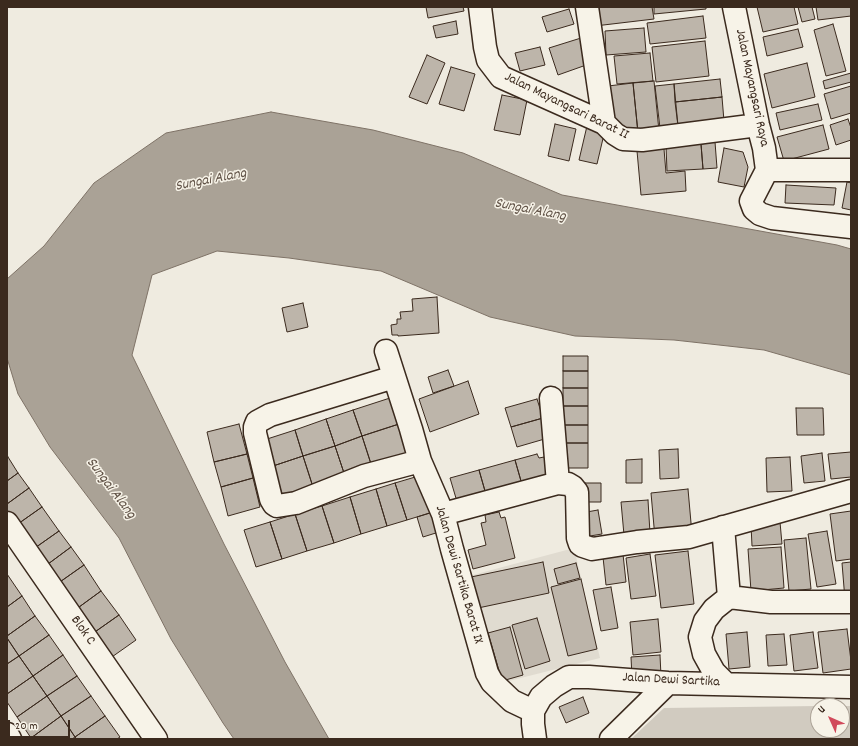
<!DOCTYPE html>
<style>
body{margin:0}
#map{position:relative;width:858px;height:746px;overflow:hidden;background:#efebe0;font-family:Dekko,sans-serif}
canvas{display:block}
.frame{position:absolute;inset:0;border:8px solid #3b2a1e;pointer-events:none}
.north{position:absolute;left:810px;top:698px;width:40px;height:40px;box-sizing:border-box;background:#f7f3e8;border:1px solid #aca397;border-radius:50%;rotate:315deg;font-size:11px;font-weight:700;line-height:16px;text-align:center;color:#3b2a1e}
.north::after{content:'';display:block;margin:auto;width:14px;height:18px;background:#d1495b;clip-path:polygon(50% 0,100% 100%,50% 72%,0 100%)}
.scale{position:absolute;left:8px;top:720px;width:62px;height:18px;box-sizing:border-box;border:2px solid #3b2a1e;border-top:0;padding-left:5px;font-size:12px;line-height:14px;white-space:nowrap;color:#3b2a1e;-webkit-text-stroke:3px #f7f3e8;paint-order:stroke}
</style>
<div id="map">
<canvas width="858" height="746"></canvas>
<div class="frame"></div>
<div class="north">U</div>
<div class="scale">20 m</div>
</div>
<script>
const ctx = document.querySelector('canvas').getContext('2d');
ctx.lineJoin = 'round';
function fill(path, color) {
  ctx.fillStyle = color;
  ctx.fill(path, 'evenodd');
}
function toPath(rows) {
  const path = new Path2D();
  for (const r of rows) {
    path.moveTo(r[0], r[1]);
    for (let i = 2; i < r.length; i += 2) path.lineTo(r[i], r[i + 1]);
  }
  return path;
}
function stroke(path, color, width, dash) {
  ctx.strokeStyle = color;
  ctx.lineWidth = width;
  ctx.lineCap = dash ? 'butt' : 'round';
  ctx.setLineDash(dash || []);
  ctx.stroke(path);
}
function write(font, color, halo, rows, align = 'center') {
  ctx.font = font + ' Dekko,sans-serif';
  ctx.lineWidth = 3;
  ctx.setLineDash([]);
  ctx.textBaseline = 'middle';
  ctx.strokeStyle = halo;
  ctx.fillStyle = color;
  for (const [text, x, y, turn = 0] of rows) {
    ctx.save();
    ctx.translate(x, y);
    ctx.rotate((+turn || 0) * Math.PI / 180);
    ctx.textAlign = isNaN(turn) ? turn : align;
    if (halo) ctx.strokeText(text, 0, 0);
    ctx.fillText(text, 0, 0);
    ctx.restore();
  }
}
fill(toPath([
 [574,548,600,658,497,684,469,576]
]), '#e0dbd0');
fill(toPath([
 [818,706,818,730,842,730,842,706,832,706,851,706,851,739,631,739,664,708]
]), '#d1cbc0');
const water = toPath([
 [271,112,373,130,463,153,562,195,837,245,851,249,851,375,764,350,674,340,575,336,490,317,381,271,289,258,217,251,152,275,132,355,224,544,285,662,329,739,234,739,223,723,171,639,119,538,50,447,18,394,7,358,7,279,44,246,94,183,166,133,271,112]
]);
fill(water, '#aaa296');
stroke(water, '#7e7266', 1);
const building = toPath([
 [426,7,463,7,464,11,428,18,426,7],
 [600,7,652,7,654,19,595,26,596,8,600,8,600,7],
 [654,7,706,7,706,9,654,14,654,7],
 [757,7,794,7,798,24,763,32,757,7],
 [798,7,812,7,815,19,802,22,798,7],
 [816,7,851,7,851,16,818,20,816,7],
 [569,9,574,24,547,32,542,17,569,9],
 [703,16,706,38,650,44,647,23,703,16],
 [456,21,458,34,436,38,433,26,456,21],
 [833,24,846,71,826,76,814,30,833,24],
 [644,28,646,52,606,55,605,31,644,28],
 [798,29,803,47,767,56,763,37,798,29],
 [581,38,589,64,558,75,549,48,581,38],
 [705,41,709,76,656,82,652,47,705,41],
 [540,47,545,65,520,71,515,53,540,47],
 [650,53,653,81,617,84,614,56,650,53],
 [427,55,445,63,427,104,409,97,427,55],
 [807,63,815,97,772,108,764,74,807,63],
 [451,67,475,74,464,111,439,104,451,67],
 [851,73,851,82,825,89,823,81,851,73],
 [720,79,722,97,675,102,674,84,720,79],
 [654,81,659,131,638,133,633,83,654,81],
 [633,83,638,133,611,123,608,86,633,83],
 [674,84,678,126,660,128,655,86,674,84],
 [851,86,851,113,831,119,824,94,851,86],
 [502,95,527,100,520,135,494,130,502,95],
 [722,97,724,121,678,126,675,102,722,97],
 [818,104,822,120,780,130,776,113,818,104],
 [848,119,851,128,851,140,836,145,830,125,848,119],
 [555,124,576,129,569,161,548,156,555,124],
 [823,125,829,149,784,161,777,137,823,125],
 [587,126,605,130,597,164,579,160,587,126],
 [715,142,717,168,703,169,701,144,715,142],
 [701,144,703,169,667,171,666,146,701,144],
 [724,148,743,152,748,167,744,187,718,182,724,148],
 [664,149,666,173,685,171,686,191,641,195,637,151,664,149],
 [847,182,851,183,851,210,842,208,847,182],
 [786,185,836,188,834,205,785,203,786,185],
 [437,297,439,333,398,336,398,335,392,335,391,325,397,324,397,319,401,319,400,312,413,311,412,299,437,297],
 [303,303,308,327,287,332,282,308,303,303],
 [563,356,588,356,588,371,563,371,563,356],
 [448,370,454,386,433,393,428,377,448,370],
 [563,371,588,371,588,388,563,388,563,371],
 [468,381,479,414,430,432,419,399,468,381],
 [563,388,588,388,588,406,563,406,563,388],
 [390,398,399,424,362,436,353,410,390,398],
 [537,399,543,418,511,427,505,408,537,399],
 [563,406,588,406,588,425,563,425,563,406],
 [796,408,823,408,824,435,797,435,796,408],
 [353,410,362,436,335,446,326,419,353,410],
 [543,418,548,438,517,447,511,427,543,418],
 [326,419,335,446,303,456,295,430,326,419],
 [239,424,247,454,214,462,207,432,239,424],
 [399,424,409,455,372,467,362,436,399,424],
 [563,425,588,425,588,443,563,443,563,425],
 [295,430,303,456,273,466,264,440,295,430],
 [362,436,372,467,345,476,335,446,362,436],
 [563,443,588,443,588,468,563,468,563,443],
 [335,446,345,476,313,487,303,456,335,446],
 [678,449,679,478,660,479,659,450,678,449],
 [851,452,851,477,831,479,828,454,851,452],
 [822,453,825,481,804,483,801,456,822,453],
 [247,454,253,478,221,487,214,462,247,454],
 [537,454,539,458,544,457,549,474,523,488,515,460,537,454],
 [303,456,313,487,283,497,273,466,303,456],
 [8,457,18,473,7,481,7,458,8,457],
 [790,457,792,491,767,492,766,458,790,457],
 [642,459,642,483,626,483,626,460,642,459],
 [515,460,523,488,487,498,479,470,515,460],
 [479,470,487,498,458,505,450,478,479,470],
 [18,473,29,488,7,504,7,481,18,473],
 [422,475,433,512,407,520,395,483,422,475],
 [253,478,260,507,228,516,221,487,253,478],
 [395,483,407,520,387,526,376,489,395,483],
 [585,483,601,483,601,502,585,502,585,483],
 [29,488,42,507,15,526,7,514,7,504,29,488],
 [376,489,387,526,361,534,350,497,376,489],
 [688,489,692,534,655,538,651,493,688,489],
 [350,497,361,534,334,543,322,506,350,497],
 [648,500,650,533,624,535,621,502,648,500],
 [322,506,334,543,307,551,295,514,322,506],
 [42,507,59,531,32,550,15,526,42,507],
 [598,510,602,534,584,537,581,513,598,510],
 [851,511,851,559,836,561,830,514,851,511],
 [433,512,439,532,423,537,417,517,433,512],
 [499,512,501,518,505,517,515,558,473,569,468,550,486,545,481,523,486,522,485,515,499,512],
 [295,514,307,551,282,559,270,522,295,514],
 [270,522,282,559,256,567,244,530,270,522],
 [780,522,782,544,752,546,751,525,780,522],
 [59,531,71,547,44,567,32,550,59,531],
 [827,531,836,584,817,587,808,534,827,531],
 [806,538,811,589,789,591,784,540,806,538],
 [622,545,626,582,606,585,602,548,622,545],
 [71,547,84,565,57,584,44,567,71,547],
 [781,547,784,588,751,591,748,549,781,547],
 [688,551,694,604,661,608,655,555,688,551],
 [650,554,656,596,631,599,626,558,650,554],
 [543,562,549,593,478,608,471,577,543,562],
 [851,562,851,600,845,600,842,563,851,562],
 [576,563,580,578,558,584,554,569,576,563],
 [84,565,101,591,75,610,57,584,84,565],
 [7,574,22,596,7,607,7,574],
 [581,579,597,649,568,656,551,587,581,579],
 [611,587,618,628,601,631,593,590,611,587],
 [101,591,119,615,92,634,75,610,101,591],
 [22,596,35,616,7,636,7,607,22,596],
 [119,615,136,640,109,659,92,634,119,615],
 [35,616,49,635,19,656,7,638,7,636,35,616],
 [537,618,550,661,525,669,512,625,537,618],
 [658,619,661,652,633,655,630,622,658,619],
 [510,627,523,675,502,681,488,633,510,627],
 [847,629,851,661,851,669,823,673,818,632,847,629],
 [747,632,750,667,729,669,726,634,747,632],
 [813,632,818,668,794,671,790,635,813,632],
 [784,634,787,665,768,666,766,635,784,634],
 [49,635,63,655,33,676,19,656,49,635],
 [7,638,19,656,7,664,7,638],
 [63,655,77,676,47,696,33,676,63,655],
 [660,655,661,676,632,678,631,657,660,655],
 [19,656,33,676,7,694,7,664,19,656],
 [33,676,47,696,17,717,7,702,7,694,33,676],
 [77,676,91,696,61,716,47,696,77,676],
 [47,696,61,716,31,738,17,717,47,696],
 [91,696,105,716,75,737,61,716,91,696],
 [583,697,589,713,566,723,559,707,583,697],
 [61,716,75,737,72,739,32,739,31,738,61,716],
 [105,716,120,737,117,739,77,739,75,737,105,716]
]);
fill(building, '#bdb5aa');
stroke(building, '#3b2a1e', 1);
const minor = toPath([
 [480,7,485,47,488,60,501,77,604,123,615,134,623,139,642,140,758,125],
 [587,7,604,123],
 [734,7,758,125,764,148,767,170],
 [767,170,751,201,754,209,760,214,772,218,851,227],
 [767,170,851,170],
 [386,351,411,429,420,461,443,514,452,549,487,673,492,682,512,701,533,711],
 [394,377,270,415,257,422,255,427,255,433,271,499,274,504,277,506,296,503,364,476,420,461],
 [551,398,558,483],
 [443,514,558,483,568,484,573,487,577,492,578,538,580,544,583,546,592,549,637,542,689,537,851,491],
 [7,523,156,739],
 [723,527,729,597],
 [726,684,714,672,704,654,700,637,705,621,714,609,729,597,771,602,851,602],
 [7,734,10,739],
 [535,739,533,724,533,711,541,697,554,686,569,677,589,677,668,683,851,687],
 [611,739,668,683]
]);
stroke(minor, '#3b2a1e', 25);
stroke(minor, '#f7f3e8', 22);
write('14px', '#3b2a1e', '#f7f3e8', [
 ["Jalan Mayangsari Raya",751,88,78],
 ["Jalan Mayangsari Barat II",566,107,26],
 ["Jalan Dewi Sartika Barat IX",458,575,74],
 ["Blok C",82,631,55],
 ["Jalan Dewi Sartika",671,681,3]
]);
write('italic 15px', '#625448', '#f7f3e8', [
 ["Sungai Alang",211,181,-11],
 ["Sungai Alang",530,211,11],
 ["Sungai Alang",110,489,53]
]);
</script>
